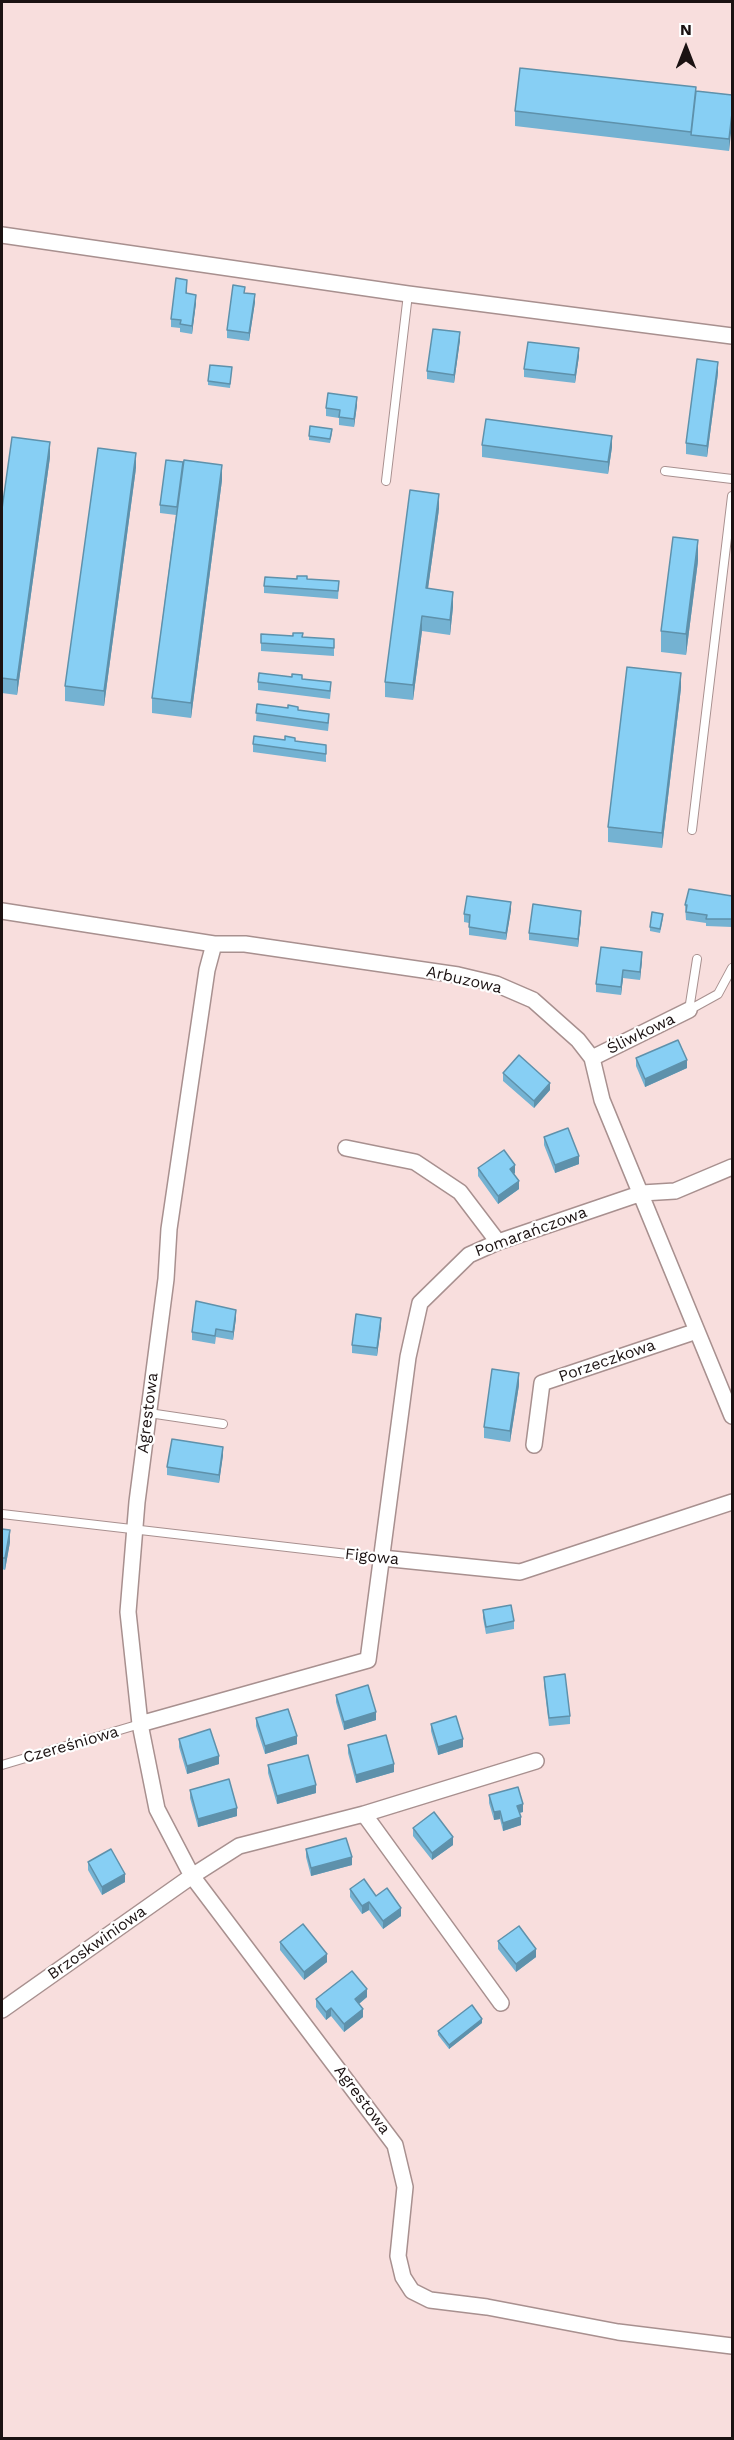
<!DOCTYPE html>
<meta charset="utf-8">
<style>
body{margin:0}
#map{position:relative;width:734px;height:2440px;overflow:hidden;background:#f8dedd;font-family:"Work Sans",sans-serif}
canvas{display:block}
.frame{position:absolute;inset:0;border:3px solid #1b1212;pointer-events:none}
.north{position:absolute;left:656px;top:18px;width:60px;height:60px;-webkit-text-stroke:4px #fff;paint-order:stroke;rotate:0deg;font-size:16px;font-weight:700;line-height:24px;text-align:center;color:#1b1212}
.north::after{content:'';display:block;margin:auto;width:21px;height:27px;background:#1b1212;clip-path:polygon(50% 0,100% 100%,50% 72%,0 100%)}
</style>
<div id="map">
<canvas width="734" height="2440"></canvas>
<div class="frame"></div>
<div class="north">N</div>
</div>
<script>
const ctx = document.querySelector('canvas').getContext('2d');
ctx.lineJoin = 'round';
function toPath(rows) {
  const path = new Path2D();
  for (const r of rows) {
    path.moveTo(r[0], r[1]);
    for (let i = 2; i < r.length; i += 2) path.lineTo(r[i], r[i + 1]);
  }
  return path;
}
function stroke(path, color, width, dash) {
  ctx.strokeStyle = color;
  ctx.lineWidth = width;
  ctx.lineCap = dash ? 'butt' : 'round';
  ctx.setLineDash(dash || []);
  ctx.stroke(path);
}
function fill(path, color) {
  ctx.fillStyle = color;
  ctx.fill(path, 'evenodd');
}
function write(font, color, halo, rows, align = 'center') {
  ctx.font = font + ' "Work Sans",sans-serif';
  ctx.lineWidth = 4.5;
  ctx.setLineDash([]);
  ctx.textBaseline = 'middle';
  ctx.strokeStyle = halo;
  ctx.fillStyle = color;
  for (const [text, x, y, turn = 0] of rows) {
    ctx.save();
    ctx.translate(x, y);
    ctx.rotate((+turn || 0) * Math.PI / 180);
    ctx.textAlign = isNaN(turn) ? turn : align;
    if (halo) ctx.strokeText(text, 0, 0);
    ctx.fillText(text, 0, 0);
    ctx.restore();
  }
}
const service = toPath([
 [665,471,732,479],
 [386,481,408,294],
 [692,830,732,496],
 [697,959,689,1010,718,994,732,968],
 [149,1413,223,1424],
 [2,1514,382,1558],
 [2,1765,140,1724]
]);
const minor = toPath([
 [2,235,408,294,732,336],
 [2,911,214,944,245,944,458,975,496,984,533,1000,578,1040,592,1058,602,1100,732,1416],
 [214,944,207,970,169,1229,166,1279,137,1502,128,1612,140,1724,157,1809,192,1876,395,2145,405,2187,398,2256,403,2277,412,2291,430,2300,487,2307,618,2332,732,2346],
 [592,1058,689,1010],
 [346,1148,415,1162,460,1192,498,1242],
 [534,1445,542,1383,697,1331],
 [382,1558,520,1572,732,1502],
 [140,1724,368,1660,408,1357,420,1303,469,1255,498,1242,642,1193,675,1191,732,1167],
 [364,1814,501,2003],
 [2,2010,192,1876,239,1846,364,1814,536,1761]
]);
stroke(service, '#a8908f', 10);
stroke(minor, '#a8908f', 18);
stroke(service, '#fff', 8);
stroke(minor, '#fff', 15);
fill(toPath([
 [696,91,732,95,729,151,515,126,515,111],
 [187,288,187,293,196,303,192,334,180,332,180,328,171,327,171,319],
 [245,293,255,302,249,341,227,338,227,330],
 [460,340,454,383,427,379,427,371],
 [579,356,575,383,524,377,524,369],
 [232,367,230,388,208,385,208,381],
 [718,373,707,457,686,454,686,443],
 [357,405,354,427,339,425,339,418,326,416,326,408],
 [332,433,330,443,309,440,309,436],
 [482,445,612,447,608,474,482,457],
 [50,457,17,695,2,693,2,509],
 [136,468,104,706,65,701,65,686],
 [222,480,191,718,152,713,152,698,176,515,160,513,160,505],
 [439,509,428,588,453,607,450,635,422,631,413,700,385,697,385,682],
 [698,561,686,655,661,652,661,631],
 [307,579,339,581,338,599,264,593,264,586],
 [303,637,334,647,334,656,261,651,261,643],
 [302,679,331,690,330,699,258,690,258,682],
 [681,688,662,848,608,842,608,827],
 [257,704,298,710,329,722,328,731,256,721],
 [295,741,326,753,326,762,253,752,253,744],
 [732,896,732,927,706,926,706,923,686,920,685,905],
 [511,910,506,940,469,935,469,923,464,922,464,914],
 [663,918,660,933,650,931,650,927],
 [581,919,578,947,529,940,529,933],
 [642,960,640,980,623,978,621,995,596,992,596,984],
 [636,1058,687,1068,645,1087,636,1066],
 [503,1073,550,1090,534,1108,503,1081],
 [732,1090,732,1103,731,1098,731,1091],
 [544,1137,579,1164,555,1173,544,1145],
 [478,1168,515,1173,514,1174,519,1189,498,1204,478,1176],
 [236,1318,233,1340,216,1337,215,1344,192,1340,192,1332],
 [381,1326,377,1356,352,1353,352,1345],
 [519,1385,510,1442,484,1438,484,1427],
 [223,1455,219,1483,167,1475,167,1467],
 [2,1529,10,1542,5,1570,2,1569],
 [483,1610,514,1621,514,1629,486,1634,483,1618],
 [544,1677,570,1716,570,1724,549,1726,544,1685],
 [336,1695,376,1720,344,1730,336,1702],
 [256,1718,297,1744,265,1754,256,1726],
 [431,1724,463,1747,438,1755,431,1731],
 [179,1739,219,1764,187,1774,179,1747],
 [348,1745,394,1772,356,1783,348,1753],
 [268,1765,316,1793,277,1804,268,1773],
 [190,1790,237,1816,198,1827,190,1798],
 [489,1795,523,1812,520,1813,521,1825,503,1831,500,1819,494,1820,489,1803],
 [413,1828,453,1845,432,1860,413,1836],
 [306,1849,352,1865,311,1876,306,1857],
 [88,1862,125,1882,102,1895,88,1870],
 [350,1889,376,1896,401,1916,383,1929,369,1910,362,1914,350,1897],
 [498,1941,536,1957,516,1972,498,1949],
 [280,1942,327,1962,304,1980,280,1950],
 [367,1997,359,2004,363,2017,344,2032,331,2016,326,2020,316,2007,316,1999],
 [482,2023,449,2049,438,2035,438,2031]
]), '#74b2d2');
fill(toPath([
 [732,113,732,124,729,151,729,139],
 [255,294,255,302,249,341,249,333],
 [196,295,196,303,192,334,192,326],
 [460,332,460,340,454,383,454,375],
 [579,348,579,356,575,383,575,375],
 [718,362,718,373,707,457,707,446],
 [357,397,357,405,354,427,354,419],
 [612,436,612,447,608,474,608,462],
 [50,442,50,457,17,695,17,680],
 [136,453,136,468,104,706,104,691],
 [222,465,222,480,191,718,191,703],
 [439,494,439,509,426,603,426,588],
 [698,540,698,561,686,655,686,634],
 [453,592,453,607,450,635,450,620],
 [422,616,422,631,413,700,413,685],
 [681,673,681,688,662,848,662,833],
 [511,902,511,910,506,940,506,933],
 [581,911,581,919,578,947,578,939],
 [642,952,642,960,640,980,640,972],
 [623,970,623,978,621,995,621,987],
 [687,1060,687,1068,645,1087,645,1079],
 [550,1083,550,1090,534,1108,534,1101],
 [579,1156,579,1164,555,1173,555,1165],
 [515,1165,515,1173,510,1177,510,1169],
 [519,1181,519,1189,498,1204,498,1196],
 [236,1310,236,1318,233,1340,233,1332],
 [381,1318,381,1326,377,1356,377,1348],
 [519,1373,519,1385,510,1442,510,1431],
 [223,1447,223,1455,219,1483,219,1475],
 [10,1530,10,1542,5,1570,5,1558],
 [376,1712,376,1720,344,1730,344,1722],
 [297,1736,297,1744,265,1754,265,1746],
 [463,1739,463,1747,438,1755,438,1747],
 [219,1756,219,1764,187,1774,187,1766],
 [394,1764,394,1772,356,1783,356,1775],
 [316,1785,316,1793,277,1804,277,1796],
 [523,1804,523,1812,517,1813,517,1806],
 [237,1808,237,1816,198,1827,198,1819],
 [500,1811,500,1819,494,1820,494,1812],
 [521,1817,521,1825,503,1831,503,1823],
 [453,1837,453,1845,432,1860,432,1853],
 [352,1857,352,1865,311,1876,311,1868],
 [125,1874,125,1882,102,1895,102,1887],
 [369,1902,369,1910,362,1914,362,1906],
 [401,1908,401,1916,383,1929,383,1921],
 [536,1949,536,1957,516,1972,516,1964],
 [327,1954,327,1962,304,1980,304,1972],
 [367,1989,367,1997,355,2007,355,1999],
 [331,2008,331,2016,326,2020,326,2012],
 [363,2009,363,2017,344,2032,344,2024],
 [482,2019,482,2023,449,2049,449,2045]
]), '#5e91ab');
const building = toPath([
 [520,68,696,87,691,132,515,111,520,68],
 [696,91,732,95,732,113,729,139,691,135,696,91],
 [176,278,187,280,186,293,196,295,192,326,180,324,181,320,171,319,176,278],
 [233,285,245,287,244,293,255,294,249,333,227,330,233,285],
 [433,329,460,332,454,375,427,371,433,329],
 [528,342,579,348,575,375,524,369,528,342],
 [697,359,718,362,707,446,686,443,697,359],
 [210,365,232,367,230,384,208,381,210,365],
 [328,393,357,397,354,419,339,417,340,410,326,408,328,393],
 [486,419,612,436,608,462,482,445,486,419],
 [310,426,332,429,330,439,309,436,310,426],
 [12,437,50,442,17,680,2,678,2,509,12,437],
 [98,448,136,453,104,691,65,686,98,448],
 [166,460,183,462,177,507,160,505,166,460],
 [184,460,222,465,191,703,152,698,184,460],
 [410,490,439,494,426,588,453,592,450,620,422,616,413,685,385,682,410,490],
 [673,537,698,540,686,634,661,631,673,537],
 [297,576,307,576,307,579,339,581,338,591,264,586,265,577,297,579,297,576],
 [293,633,303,633,302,637,334,639,334,648,261,643,261,634,293,636,293,633],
 [627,667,681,673,662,833,608,827,627,667],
 [259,673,292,677,292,674,302,675,302,679,331,682,330,691,258,682,259,673],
 [257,704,288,708,288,705,298,707,298,710,329,714,328,723,256,713,257,704],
 [254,736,285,740,285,736,295,738,295,741,326,745,326,754,253,744,254,736],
 [689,889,732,896,732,919,706,919,707,915,686,912,687,905,685,905,689,889],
 [467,896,511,902,506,933,469,927,470,915,464,914,467,896],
 [533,904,581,911,578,939,529,933,533,904],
 [652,912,663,914,660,929,650,927,652,912],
 [601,947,642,952,640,972,623,970,621,987,596,984,601,947],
 [678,1040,687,1060,645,1079,636,1058,678,1040],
 [519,1055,550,1083,534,1101,503,1073,519,1055],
 [568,1128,579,1156,555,1165,544,1137,568,1128],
 [504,1150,515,1165,510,1169,519,1181,498,1196,478,1168,504,1150],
 [196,1301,236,1310,233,1332,216,1329,215,1336,192,1332,196,1301],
 [356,1314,381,1318,377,1348,352,1345,356,1314],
 [492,1369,519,1373,510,1431,484,1427,492,1369],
 [172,1439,223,1447,219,1475,167,1467,172,1439],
 [2,1529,10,1530,5,1558,2,1558,2,1529],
 [511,1605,514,1621,486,1627,483,1610,511,1605],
 [565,1674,570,1716,549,1718,544,1677,565,1674],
 [368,1685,376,1712,344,1722,336,1695,368,1685],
 [288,1709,297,1736,265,1746,256,1718,288,1709],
 [456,1716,463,1739,438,1747,431,1724,456,1716],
 [210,1729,219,1756,187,1766,179,1739,210,1729],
 [386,1735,394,1764,356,1775,348,1745,386,1735],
 [308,1755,316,1785,277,1796,268,1765,308,1755],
 [229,1779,237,1808,198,1819,190,1790,229,1779],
 [518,1787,523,1804,517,1806,521,1817,503,1823,500,1811,494,1812,489,1795,518,1787],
 [434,1812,453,1837,432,1853,413,1828,434,1812],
 [346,1838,352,1857,311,1868,306,1849,346,1838],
 [111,1849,125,1874,102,1887,88,1862,111,1849],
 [364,1879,376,1896,387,1888,401,1908,383,1921,369,1902,362,1906,350,1889,364,1879],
 [303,1924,327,1954,304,1972,280,1942,303,1924],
 [519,1926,536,1949,516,1964,498,1941,519,1926],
 [352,1971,367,1989,355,1999,363,2009,344,2024,331,2008,326,2012,316,1999,352,1971],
 [472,2005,482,2019,449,2045,438,2031,472,2005]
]);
fill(building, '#87cff4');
stroke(building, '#5e91ab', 1.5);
write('16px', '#1b1212', '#fff', [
 ["Arbuzowa",464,980,13],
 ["Śliwkowa",641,1034,-26],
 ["Pomarańczowa",531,1232,-20],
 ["Porzeczkowa",607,1361,-19],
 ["Agrestowa",148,1413,-83],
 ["Figowa",372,1557,6],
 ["Czereśniowa",71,1745,-16],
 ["Brzoskwiniowa",97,1943,-35],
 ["Agrestowa",362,2100,53]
]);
</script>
